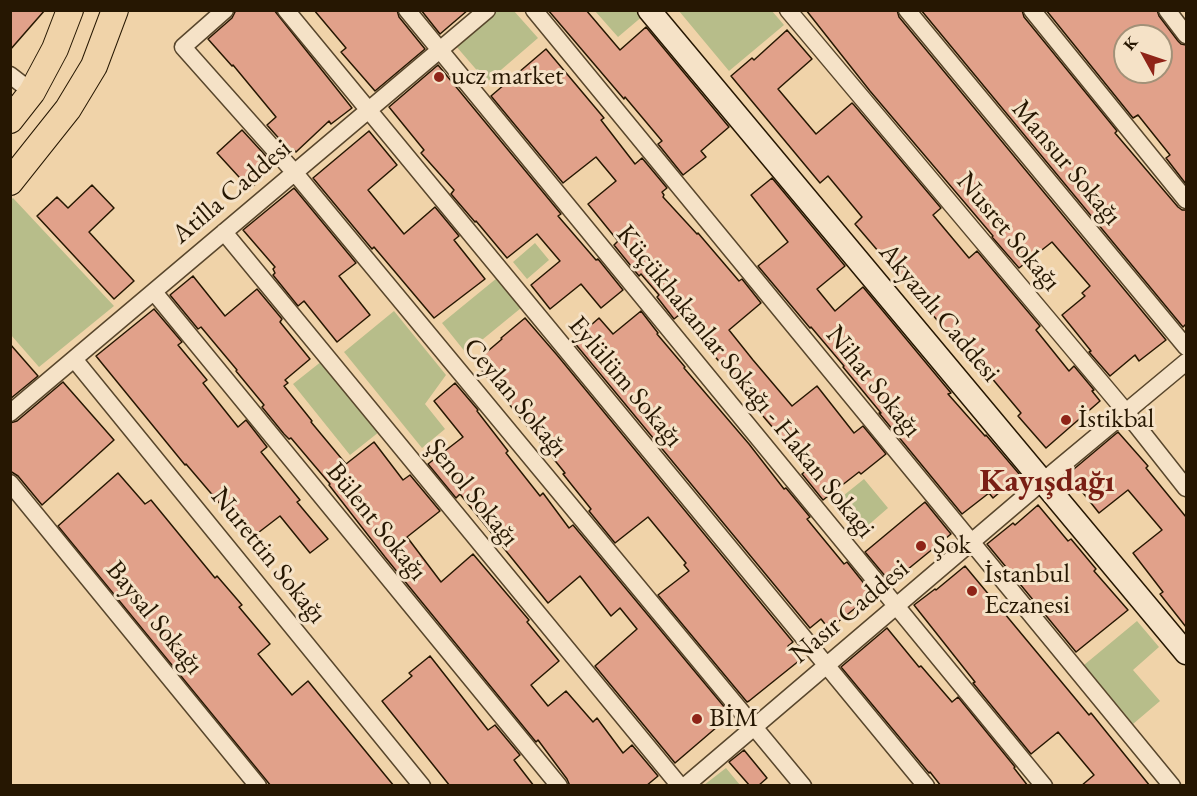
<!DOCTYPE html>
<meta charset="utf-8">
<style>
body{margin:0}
#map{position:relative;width:1197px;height:796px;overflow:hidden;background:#f0d3a9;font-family:"EB Garamond",serif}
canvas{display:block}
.frame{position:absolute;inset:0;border:12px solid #261702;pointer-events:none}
.north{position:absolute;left:1113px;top:24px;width:60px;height:60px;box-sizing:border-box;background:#f5e2c7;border:2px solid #a29178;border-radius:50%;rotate:310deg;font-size:16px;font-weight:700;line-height:24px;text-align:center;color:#261702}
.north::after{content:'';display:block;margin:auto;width:21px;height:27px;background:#8f2418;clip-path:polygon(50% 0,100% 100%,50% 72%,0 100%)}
</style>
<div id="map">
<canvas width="1197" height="796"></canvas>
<div class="frame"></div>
<div class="north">K</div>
</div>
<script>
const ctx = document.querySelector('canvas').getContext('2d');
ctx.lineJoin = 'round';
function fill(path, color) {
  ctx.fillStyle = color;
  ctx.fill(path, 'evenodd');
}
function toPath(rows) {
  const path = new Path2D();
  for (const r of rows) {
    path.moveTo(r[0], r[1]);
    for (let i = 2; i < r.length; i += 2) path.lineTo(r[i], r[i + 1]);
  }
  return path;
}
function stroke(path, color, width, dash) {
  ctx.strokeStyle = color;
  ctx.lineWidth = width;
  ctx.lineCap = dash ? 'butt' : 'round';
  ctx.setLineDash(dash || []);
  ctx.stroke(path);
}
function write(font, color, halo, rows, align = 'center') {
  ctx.font = font + ' "EB Garamond",serif';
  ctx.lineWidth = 6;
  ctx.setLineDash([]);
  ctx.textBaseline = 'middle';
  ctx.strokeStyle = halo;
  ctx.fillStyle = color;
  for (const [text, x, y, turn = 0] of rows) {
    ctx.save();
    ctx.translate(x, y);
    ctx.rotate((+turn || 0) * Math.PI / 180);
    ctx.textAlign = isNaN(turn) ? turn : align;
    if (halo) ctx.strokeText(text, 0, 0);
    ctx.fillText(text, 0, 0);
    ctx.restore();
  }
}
fill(toPath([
 [496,11,514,11,538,38,487,82,455,45],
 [595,11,641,11,644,15,618,37],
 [679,11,772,11,784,25,729,71],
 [13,198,114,306,39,367,11,335,10,201],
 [535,243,549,260,527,279,513,262],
 [497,278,521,308,466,353,442,323],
 [394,311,446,375,425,404,445,429,422,448,344,352],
 [322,361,379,432,350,455,293,384],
 [864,479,888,508,858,534,833,504],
 [1137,621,1159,647,1133,670,1160,701,1133,724,1084,665],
 [726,768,740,785,704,785]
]), '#b7bd8a');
const building = toPath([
 [10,10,45,10,10,50,10,10],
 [236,10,274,10,352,108,331,124,329,121,296,152,294,150,291,152,267,125,276,117,233,65,232,66,208,39,232,18,236,10],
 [314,10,397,10,399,17,425,49,375,91,341,52,346,48,314,10],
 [421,10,468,10,440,34,421,10],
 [548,10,586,10,620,50,646,27,729,127,701,151,706,157,683,175,658,144,662,141,625,97,624,99,548,10],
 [806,10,897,10,899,17,1166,340,1139,361,1135,355,1110,376,1089,352,1091,351,1062,315,1085,296,1082,293,1090,286,1052,242,1019,268,992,237,993,236,870,91,806,10],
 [921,10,1022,10,1024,17,1117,131,1115,133,1178,207,1182,210,1186,210,1186,324,1183,327,921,10],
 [1046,10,1157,10,1159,16,1178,41,1181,44,1186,45,1186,184,1166,158,1170,155,1138,115,1133,118,1046,10],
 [1125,36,1161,36,1161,72,1125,72,1125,36],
 [787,30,812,59,778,89,816,134,852,103,854,105,941,208,933,215,969,258,977,251,1040,326,1036,330,1069,371,1074,366,1094,390,1092,391,1100,401,1046,448,1018,416,1021,413,990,376,992,374,954,330,949,334,855,224,862,217,828,176,820,183,731,76,752,58,754,60,787,30],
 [546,49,604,118,601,120,635,164,642,158,667,188,662,192,664,195,663,197,697,234,698,233,739,281,742,279,761,303,729,330,753,360,792,406,817,386,854,433,863,426,886,454,861,474,859,472,823,500,802,474,808,469,740,389,741,388,703,342,702,343,679,315,674,319,657,297,659,295,641,274,639,276,614,245,618,241,588,204,616,181,596,157,563,183,491,96,546,49],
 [438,65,561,214,558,216,596,260,598,259,623,290,601,308,581,284,550,309,531,285,560,261,537,234,507,258,476,221,475,222,451,194,454,190,421,153,424,150,389,107,438,65],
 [242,130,275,166,250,189,217,153,242,130],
 [369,131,397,165,368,190,404,234,435,207,459,236,454,240,485,279,434,318,374,247,372,249,313,178,369,131],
 [772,178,845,266,817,289,835,311,863,287,951,393,948,394,985,436,986,435,1020,475,993,498,989,493,962,514,879,413,881,413,843,367,844,366,811,327,810,328,758,266,788,242,751,195,772,178],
 [92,185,114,208,89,232,134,281,114,299,37,216,57,197,68,208,92,185],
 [294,188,356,263,339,276,370,315,337,342,304,301,298,306,273,275,275,273,273,269,275,267,243,230,294,188],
 [193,276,225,316,257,289,282,319,280,322,310,359,285,380,288,383,284,386,312,421,311,422,346,464,374,442,403,480,410,475,440,511,407,537,441,582,473,554,529,620,527,622,559,661,531,685,548,706,566,691,593,722,597,718,623,753,632,745,658,776,646,786,570,786,567,779,538,740,536,742,385,557,329,485,330,484,291,438,289,439,284,434,262,407,264,405,236,371,237,370,201,327,198,329,170,295,193,276],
 [154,309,182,342,178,345,207,380,203,383,238,427,246,420,267,447,261,452,300,500,297,502,328,539,310,553,280,516,250,539,222,505,221,505,186,464,185,465,96,356,154,309],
 [641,311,658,333,657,334,685,367,684,368,749,444,784,489,786,488,810,517,807,519,844,564,847,562,874,596,858,607,858,606,829,629,821,619,810,628,573,341,599,318,613,334,641,311],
 [525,318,557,355,793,642,788,646,800,660,749,701,747,702,658,595,689,571,684,565,686,563,648,517,615,543,589,511,591,509,563,474,565,473,475,362,502,339,501,338,525,318],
 [10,344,38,376,10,399,10,344],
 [63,382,114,440,42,505,18,476,10,471,10,423,17,421,63,382],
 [455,383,478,410,477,411,508,451,506,453,540,496,543,493,569,528,573,525,731,715,675,763,595,666,637,629,620,608,611,616,580,576,548,603,460,494,456,498,428,464,463,437,434,401,455,383],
 [1118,432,1148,466,1146,468,1186,517,1186,627,1160,594,1163,592,1133,553,1162,530,1128,490,1099,513,1068,474,1118,432],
 [118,473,145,504,151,500,215,578,217,576,242,605,239,607,270,644,258,654,292,695,308,681,394,786,271,786,58,526,118,473],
 [925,502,951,534,891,583,865,552,925,502],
 [1038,505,1068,541,1071,539,1096,569,1094,571,1128,610,1076,652,987,544,1013,523,1015,525,1038,505],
 [965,566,1089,715,1091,713,1150,786,1081,786,1094,775,1058,732,1031,754,973,683,975,682,914,605,935,589,936,590,965,566],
 [887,628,919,667,921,666,952,702,958,697,1015,767,1014,768,1028,786,941,786,930,772,929,773,841,667,887,628],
 [430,656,488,730,495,725,520,755,514,760,534,786,450,786,382,701,412,676,409,673,430,656],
 [744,750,767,778,758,786,750,786,729,762,744,750]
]);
fill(building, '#e1a18a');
stroke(building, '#261702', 1.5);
const street = toPath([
 [225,10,183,47,295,173,803,786],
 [286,10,926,786],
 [407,10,1044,786],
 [534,10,1172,786],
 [788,10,1126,412,1186,488],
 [907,10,1186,347],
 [1032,10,1186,200],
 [1167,10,1186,35],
 [10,75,32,92],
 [224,232,680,786],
 [154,292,559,786],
 [74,359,422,786],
 [10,413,487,10],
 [10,483,258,786],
 [685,786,1043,481,1186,362]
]);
const secondary = toPath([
 [649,10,1186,653]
]);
const primary = toPath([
 [10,120,32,92,55,49,70,10],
 [10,182,68,109,94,66,115,10]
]);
stroke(street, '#58462c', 19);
stroke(secondary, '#261702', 25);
stroke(primary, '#261702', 28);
stroke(street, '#f5e2c7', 16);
stroke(secondary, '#f5e2c7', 22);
stroke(primary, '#f0d3a9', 26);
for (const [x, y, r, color] of [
 [439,77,6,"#8f2418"],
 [1066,420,6,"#8f2418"],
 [921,546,6,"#8f2418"],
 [972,591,6,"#8f2418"],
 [697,719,6,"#8f2418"]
]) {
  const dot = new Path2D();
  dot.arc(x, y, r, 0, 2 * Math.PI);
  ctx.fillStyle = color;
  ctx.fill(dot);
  stroke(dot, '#f5e2c7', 2);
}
write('27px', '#261702', '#f5e2c7', [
 ["ucz market",451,77],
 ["İstikbal",1078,420],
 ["Şok",933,546],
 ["İstanbul",984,575],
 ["Eczanesi",984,606],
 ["BİM",709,719]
], 'left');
write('27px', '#261702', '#f5e2c7', [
 ["Mansur Sokağı",1066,163,50],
 ["Atilla Caddesi",232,192,-40],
 ["Nusret Sokağı",1008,232,50],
 ["Akyazılı Caddesi",939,313,50],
 ["Eylülüm Sokağı",625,382,50],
 ["Küçükhakanlar Sokağı - Hakan Sokagi",745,382,51],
 ["Nihat Sokağı",873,382,51],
 ["Ceylan Sokağı",515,398,50],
 ["Şenol Sokağı",472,493,51],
 ["Bülent Sokağı",376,522,51],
 ["Nurettin Sokağı",268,556,51],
 ["Nasır Caddesi",850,612,-40],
 ["Baysal Sokağı",154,618,51]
]);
write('bold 33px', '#7a1f14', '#f5e2c7', [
 ["Kayışdağı",1047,482]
]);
</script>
